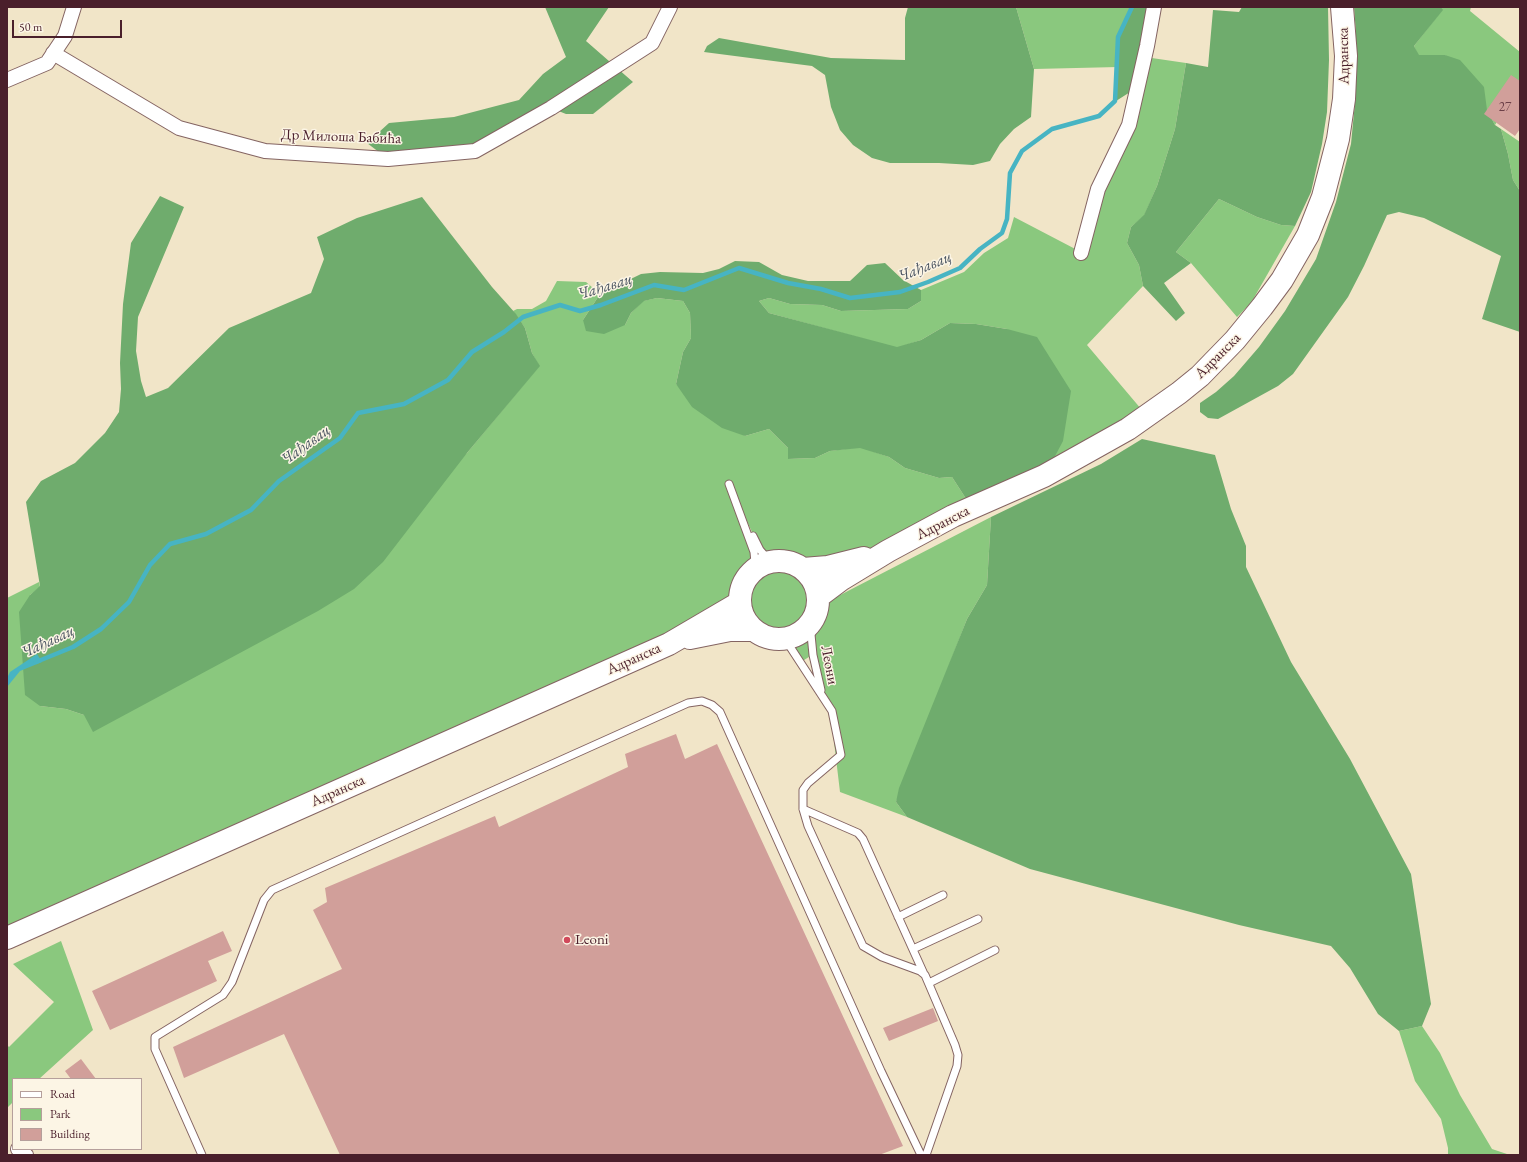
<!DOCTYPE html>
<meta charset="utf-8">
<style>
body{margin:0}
#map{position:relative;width:1527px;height:1162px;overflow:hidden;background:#f1e5c8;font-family:"EB Garamond",serif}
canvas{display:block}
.frame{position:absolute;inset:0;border:8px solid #4a1f2b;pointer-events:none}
.legend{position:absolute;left:12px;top:1078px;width:130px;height:72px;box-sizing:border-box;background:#fcf5e5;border:1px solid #b59f9b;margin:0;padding:5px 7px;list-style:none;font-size:12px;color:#4a1f2b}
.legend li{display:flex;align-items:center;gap:8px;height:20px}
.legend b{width:20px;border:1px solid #b59f9b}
.scale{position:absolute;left:12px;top:20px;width:110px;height:18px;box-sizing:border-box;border:2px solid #4a1f2b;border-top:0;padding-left:5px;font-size:12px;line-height:14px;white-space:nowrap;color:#4a1f2b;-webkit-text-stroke:3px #fcf5e5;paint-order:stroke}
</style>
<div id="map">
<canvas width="1527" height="1162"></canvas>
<div class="frame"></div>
<ul class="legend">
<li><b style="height:5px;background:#fff"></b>Road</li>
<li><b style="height:11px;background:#8ac87e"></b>Park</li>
<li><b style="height:11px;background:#d19f9a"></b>Building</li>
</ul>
<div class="scale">50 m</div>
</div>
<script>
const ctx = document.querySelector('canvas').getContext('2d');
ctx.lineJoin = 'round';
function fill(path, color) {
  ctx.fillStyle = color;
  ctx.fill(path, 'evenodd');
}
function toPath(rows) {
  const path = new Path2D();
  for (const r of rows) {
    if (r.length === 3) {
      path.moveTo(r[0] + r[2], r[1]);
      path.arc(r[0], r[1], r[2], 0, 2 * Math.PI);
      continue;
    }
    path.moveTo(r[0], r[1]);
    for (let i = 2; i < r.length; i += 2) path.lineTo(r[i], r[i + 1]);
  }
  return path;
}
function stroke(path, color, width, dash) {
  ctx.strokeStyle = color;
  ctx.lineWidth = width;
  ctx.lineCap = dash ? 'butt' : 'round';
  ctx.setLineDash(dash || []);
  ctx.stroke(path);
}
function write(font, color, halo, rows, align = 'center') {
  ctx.font = font + ' "EB Garamond",serif';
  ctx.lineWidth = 3;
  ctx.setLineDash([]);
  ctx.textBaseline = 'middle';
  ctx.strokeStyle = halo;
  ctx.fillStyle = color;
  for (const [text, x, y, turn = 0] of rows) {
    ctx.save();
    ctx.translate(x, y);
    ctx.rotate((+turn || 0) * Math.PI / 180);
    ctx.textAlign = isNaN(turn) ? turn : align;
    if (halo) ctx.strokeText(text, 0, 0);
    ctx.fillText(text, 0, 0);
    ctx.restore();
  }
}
fill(toPath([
 [1016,7,1130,7,1118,37,1118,67,1034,69],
 [1441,7,1471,7,1470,11,1520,52,1520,85,1495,125,1487,110,1445,55,1418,55,1414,46,1442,10],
 [1145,57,1186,63,1175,129,1157,186,1144,216,1131,227,1127,243,1139,265,1143,286,1087,345,1147,416,1054,459,1007,329,976,324,950,323,921,340,897,348,769,313,759,301,769,298,790,304,822,305,841,311,908,309,921,301,921,290,964,272,984,253,1008,238,1014,217,1081,252],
 [1501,129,1520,142,1520,191,1513,180,1508,154],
 [1219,199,1257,217,1281,225,1295,226,1251,303,1237,317,1191,263,1176,252],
 [557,281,586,282,600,294,583,320,625,325,631,313,643,301,657,298,683,301,690,313,691,338,683,352,676,384,745,436,769,429,788,448,788,459,815,458,830,451,860,447,889,457,905,468,939,478,952,477,972,508,817,591,812,579,795,565,786,562,766,563,750,574,744,582,740,593,739,603,743,616,750,627,721,632,7,935,7,598,39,582,40,587,30,595,40,706,66,709,84,715,467,453,539,366,532,353,525,328,513,311,517,309,532,309,546,301],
 [735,496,760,549,754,552],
 [991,517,987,585,967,619,896,802,907,817,840,792,830,708,819,684,812,655,801,662,785,639,797,635,808,627,815,615,817,607],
 [779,600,32],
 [61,941,93,1030,39,1079,13,1079,13,1102,7,1108,7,1045,9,1047,54,1002,13,964],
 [1422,1026,1440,1053,1460,1095,1492,1149,1510,1155,1448,1155,1448,1148,1441,1119,1415,1081,1399,1031]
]), '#8ac87e');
fill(toPath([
 [545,7,609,7,586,41,633,82,593,114,566,114,551,108,475,151,388,159,367,143,389,123,454,117,519,100,543,74,566,57],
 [908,7,1016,7,1034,69,1031,117,1014,129,1000,144,990,161,973,165,939,163,890,163,872,158,853,145,840,130,831,107,825,75,812,66,704,52,707,46,719,38,831,58,905,60,905,18],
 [1132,7,1154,7,1138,87,1116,101,1118,37],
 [1242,7,1328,7,1329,60,1327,112,1322,144,1311,192,1295,226,1281,225,1257,217,1219,199,1176,252,1191,263,1164,283,1185,313,1176,321,1143,286,1139,265,1127,243,1131,227,1144,215,1157,186,1175,129,1186,63,1208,67,1213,10,1239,12],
 [1354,7,1441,7,1443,10,1414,46,1419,55,1445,55,1460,60,1484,87,1487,110,1495,125,1501,129,1508,154,1513,180,1520,191,1520,332,1482,319,1501,256,1424,218,1399,212,1387,215,1364,266,1348,297,1293,374,1278,386,1218,419,1208,418,1200,412,1200,403,1216,392,1234,376,1259,347,1285,311,1316,259,1336,202,1351,144,1356,92,1356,33],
 [160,196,184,207,138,317,136,351,141,381,146,397,168,388,229,328,311,293,324,259,317,237,357,218,422,197,492,287,516,314,525,328,532,353,540,366,467,453,383,562,354,589,318,611,93,732,84,715,66,709,40,706,25,695,19,612,30,595,40,586,26,502,41,481,75,463,105,433,119,412,121,389,120,363,123,304,131,243],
 [735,261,759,262,782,275,808,281,850,281,867,265,885,263,903,280,921,290,921,301,908,309,841,311,822,305,790,304,769,298,759,301,769,313,897,347,921,340,950,323,976,324,1007,329,1037,337,1071,391,1063,441,1054,458,972,508,952,477,939,478,905,468,889,457,860,448,830,451,815,458,788,459,788,448,769,429,745,436,722,428,692,407,676,384,683,352,691,338,690,313,683,301,657,298,644,301,631,313,625,325,604,334,586,331,583,320,600,294,641,274,660,272,703,273,719,269],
 [1142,439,1215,455,1231,509,1246,546,1246,567,1291,662,1350,759,1411,874,1431,1004,1422,1026,1399,1031,1378,1014,1350,968,1331,946,1239,925,1030,869,907,817,896,802,899,788,967,619,987,585,991,517,1101,464]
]), '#6fac6d');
fill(toPath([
 [37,654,42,662,20,671,7,687,7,678,10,672]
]), '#47b4c3');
stroke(toPath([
 [36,662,73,647,101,629,129,602,150,565,170,544,206,534,251,510,279,481,340,438,358,413,404,404,448,380,472,352,504,332,523,317,560,305,580,311,601,305,654,285,684,290,739,268,788,283,821,289,850,298,900,292,928,282,960,268,980,249,1002,233,1007,219,1010,173,1022,151,1052,129,1099,116,1115,101,1118,37,1132,7]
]), '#47b4c3', 4.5);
fill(toPath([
 [1511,75,1520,81,1520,129,1515,136,1484,114],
 [676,734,685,759,717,744,903,1146,879,1155,340,1155,284,1034,184,1078,173,1047,342,969,313,910,327,902,325,888,495,816,499,827,628,767,625,754],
 [223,931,232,951,208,961,217,981,110,1030,92,991],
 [933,1008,938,1021,889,1041,883,1028],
 [81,1059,96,1079,71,1079,65,1071]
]), '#d19f9a');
const lane = toPath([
 [729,484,754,552,755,563,750,574],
 [753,536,760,550,767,558,776,561],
 [810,624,813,655,821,690],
 [785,639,832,711,841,755,808,783,803,790,803,809,808,826,863,946,882,957,920,971,925,975,955,1045,958,1055,957,1066,926,1155],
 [803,809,858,833,863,839,924,974],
 [898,917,943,895],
 [913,949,978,919],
 [929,983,995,950],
 [202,1155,155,1049,155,1037,223,995,232,982,264,900,272,890,688,703,702,701,712,705,720,712,881,1071,921,1155]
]);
const street = toPath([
 [53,53,179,128,265,151,388,159,475,151,551,108,652,43,670,7],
 [7,80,47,63,65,36,74,7],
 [1081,253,1098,189,1129,125,1147,46,1154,7],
 [18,1149,26,1155]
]);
const primary = toPath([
 [779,600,39],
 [803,569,828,567,864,558],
 [818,597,842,579,888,551,953,516,1044,476,1128,429,1179,393,1200,376,1235,340,1262,307,1282,280,1308,235,1323,197,1338,139,1344,99,1346,56,1342,7],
 [690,638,730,630,753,630],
 [7,938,669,644,739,603]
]);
stroke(lane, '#846462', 9);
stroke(street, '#846462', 16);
stroke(primary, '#846462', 24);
stroke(lane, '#fff', 7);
stroke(street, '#fff', 14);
stroke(primary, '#fff', 22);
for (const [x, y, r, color] of [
 [567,940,4,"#d1495b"]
]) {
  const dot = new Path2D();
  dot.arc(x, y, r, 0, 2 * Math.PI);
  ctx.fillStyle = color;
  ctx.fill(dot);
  stroke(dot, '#fcf5e5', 1.5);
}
write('13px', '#6c3f47', null, [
 ["27",1505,107]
]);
write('15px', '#4a1f2b', '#fcf5e5', [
 ["Адранска",1344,56,-91],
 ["Др Милоша Бабића",341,137,2],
 ["Адранска",1218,356,-45],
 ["Адранска",943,523,-27],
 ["Адранска",634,659,-24],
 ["Леони",829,665,79],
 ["Адранска",338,791,-24]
]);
write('15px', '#4a1f2b', '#fcf5e5', [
 ["Leoni",575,940]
], 'left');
write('italic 16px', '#495360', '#fcf5e5', [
 ["Чађавац",925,267,-22],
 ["Чађавац",605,287,-17],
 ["Чађавац",306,445,-36],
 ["Чађавац",48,642,-25]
]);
</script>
